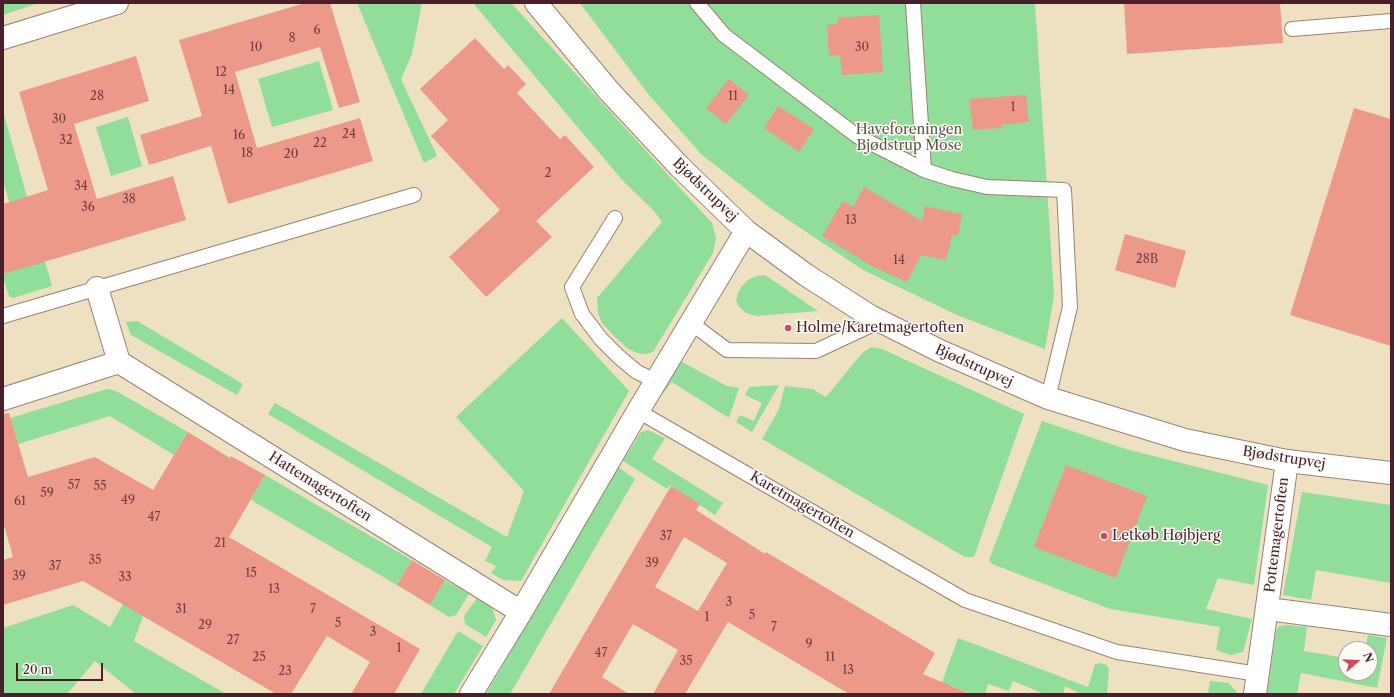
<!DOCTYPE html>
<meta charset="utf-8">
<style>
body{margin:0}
#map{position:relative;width:1394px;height:697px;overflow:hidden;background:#eee1c2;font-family:"Libre Caslon Text",serif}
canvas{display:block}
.frame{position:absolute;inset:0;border:4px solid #4a1f2b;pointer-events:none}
.north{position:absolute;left:1338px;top:641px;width:40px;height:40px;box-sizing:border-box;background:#fdfcf7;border:1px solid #b5a4a5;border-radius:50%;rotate:71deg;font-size:11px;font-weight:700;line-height:16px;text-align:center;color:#4a1f2b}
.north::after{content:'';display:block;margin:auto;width:14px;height:18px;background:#d1495b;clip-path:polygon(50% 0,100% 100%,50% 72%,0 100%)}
.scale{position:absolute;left:16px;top:663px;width:87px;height:18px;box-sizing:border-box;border:2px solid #4a1f2b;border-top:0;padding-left:5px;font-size:12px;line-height:14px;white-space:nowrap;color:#4a1f2b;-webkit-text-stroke:3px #fdfcf7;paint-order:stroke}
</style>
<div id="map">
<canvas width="1394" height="697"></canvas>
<div class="frame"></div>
<div class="north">N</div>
<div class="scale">20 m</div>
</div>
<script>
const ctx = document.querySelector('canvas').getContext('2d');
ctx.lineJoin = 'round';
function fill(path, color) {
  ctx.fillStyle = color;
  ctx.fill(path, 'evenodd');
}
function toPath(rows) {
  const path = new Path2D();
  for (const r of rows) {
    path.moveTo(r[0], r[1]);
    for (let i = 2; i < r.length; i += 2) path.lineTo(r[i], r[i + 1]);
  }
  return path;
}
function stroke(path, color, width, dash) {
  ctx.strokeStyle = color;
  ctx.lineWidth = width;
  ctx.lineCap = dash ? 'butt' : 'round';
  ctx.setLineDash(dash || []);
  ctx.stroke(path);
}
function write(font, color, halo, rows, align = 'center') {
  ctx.font = font + ' "Libre Caslon Text",serif';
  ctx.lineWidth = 3;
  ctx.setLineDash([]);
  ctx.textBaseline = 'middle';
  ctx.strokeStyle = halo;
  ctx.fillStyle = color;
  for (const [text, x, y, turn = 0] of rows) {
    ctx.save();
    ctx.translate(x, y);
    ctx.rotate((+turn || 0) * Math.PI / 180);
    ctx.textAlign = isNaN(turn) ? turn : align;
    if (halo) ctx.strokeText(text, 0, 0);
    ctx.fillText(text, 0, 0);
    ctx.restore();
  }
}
fill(toPath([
 [3,3,39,3,3,15],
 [357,3,422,3,412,54,401,79,437,156,424,163],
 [473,3,511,3,712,223,716,238,713,253,653,352,644,354,637,353,627,348,614,336,602,323,598,313,597,298,662,222,654,211,623,181],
 [580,3,1035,3,1054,295,1045,349,957,315,863,270,769,207,702,155,649,95],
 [319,61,333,110,272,127,258,79],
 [3,111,52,286,13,298,9,296,5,283,3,284,3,274,30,265,3,182],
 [128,117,142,166,111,176,96,127],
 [765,275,818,311,756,316,746,313,739,307,736,301,738,293,742,286,748,280,756,276],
 [562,318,629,391,521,581,503,580,491,573,496,566,485,561,492,547,268,414,275,403,507,537,524,491,456,417],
 [137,321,243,384,237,395,131,335,126,322],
 [872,347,882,349,1024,414,974,557,965,557,762,439,779,409,785,386,813,389,826,397,863,352],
 [680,361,727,386,739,388,729,418,672,382,655,403],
 [779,385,752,432,736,422,740,415,754,421,762,403,745,395,749,387],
 [107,389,116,391,188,432,174,455,110,416,18,444,10,418],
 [1042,421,1126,449,1268,485,1254,585,1218,578,1206,609,1252,619,1243,652,1230,655,1216,650,1220,627,1110,609,992,564,989,560],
 [648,430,665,438,652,459,723,503,715,515,670,485,667,489,623,461,641,432],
 [618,467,635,479,510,694,486,694],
 [265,475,412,560,397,585,251,500],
 [1302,492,1391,505,1391,583,1316,570,1311,600,1283,595],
 [445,580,469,594,456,615,449,617,430,605],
 [477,598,492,608,496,620,486,637,465,624,464,616],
 [123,604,144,614,134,641,226,694,136,694,95,661,67,694,3,694,3,628,73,605,110,627],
 [1287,625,1307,627,1304,651,1346,658,1346,673,1370,673,1370,649,1365,649,1368,635,1387,638,1377,688,1301,673,1297,694,1267,694,1276,631,1279,626],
 [458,631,483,646,454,694,421,694],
 [958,638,1088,687,1095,664,1101,663,1106,665,1109,669,1107,694,1081,694,1065,686,1063,694,1044,694,1013,681,1009,691,988,684,985,694,971,694,949,685,945,691,940,688],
 [1210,681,1229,683,1238,694,1208,694]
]), '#91dd9a');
fill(toPath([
 [305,3,330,3,360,102,339,108,320,47,235,72,257,148,360,118,373,161,228,204,211,146,149,165,140,135,202,116,179,40],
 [1124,3,1280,3,1283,43,1127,54],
 [879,15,883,72,842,75,840,55,829,56,827,25,838,24,838,18],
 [475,38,504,69,508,65,526,84,517,93,560,139,565,135,594,167,536,221,552,237,486,297,449,257,500,210,431,136,448,120,420,89],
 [136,56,149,101,74,124,97,199,173,176,186,220,3,274,3,204,48,190,19,92],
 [729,79,749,95,726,124,706,108],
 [1026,95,1029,122,1001,125,1002,128,973,130,969,99],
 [778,106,814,129,799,152,764,128],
 [1354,108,1391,119,1391,346,1290,315],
 [864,187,922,221,925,206,962,214,958,236,952,235,946,260,921,255,907,282,875,268,822,236,843,201,853,207],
 [1125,234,1186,251,1175,288,1115,270],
 [9,413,28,477,95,457,153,490,188,432,230,458,231,456,265,475,229,537,420,649,394,694,351,694,370,662,327,636,291,694,276,694,83,581,3,605,3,560,13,557,3,522,3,414],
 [1066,465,1147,496,1116,578,1034,547],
 [671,486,700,504,696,510,765,554,766,552,935,653,923,674,970,694,849,694,728,622,685,694,653,694,678,650,633,624,602,677,629,694,549,694],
 [684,537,727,563,698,611,655,587],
 [412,560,445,580,430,605,397,585]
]), '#ed998a');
const service = toPath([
 [697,3,724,35,857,136,924,170,952,179,987,187,1064,190,1070,307,1048,398],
 [913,3,924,170],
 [1292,29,1391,21],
 [615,218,572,287,582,314,601,339,619,357,637,372,656,381],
 [3,316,414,195],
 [691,323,727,350,816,351,880,321],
 [638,411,965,600,1117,652,1258,674]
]);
const minor = toPath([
 [97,288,119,362],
 [3,399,119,362,521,612],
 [1268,609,1391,625],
 [471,694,521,612,638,411,746,231],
 [1255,694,1287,461]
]);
const tertiary = toPath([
 [536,3,609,91,679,166,746,231,806,275,870,316,940,351,1048,398,1185,440,1287,461,1391,473],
 [3,38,117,3]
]);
stroke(service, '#9c8076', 16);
stroke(minor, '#9c8076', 24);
stroke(tertiary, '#9c8076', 24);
stroke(service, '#fff', 14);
stroke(minor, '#fff', 22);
stroke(tertiary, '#fff', 22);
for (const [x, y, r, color] of [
 [788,328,4,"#d1495b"],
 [1104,536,4,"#d1495b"]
]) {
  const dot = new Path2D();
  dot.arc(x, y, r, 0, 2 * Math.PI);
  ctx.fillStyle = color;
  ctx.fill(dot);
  stroke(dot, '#fdfcf7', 1.5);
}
write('12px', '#733e43', null, [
 ["6",317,31],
 ["8",292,39],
 ["10",256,48],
 ["30",862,48],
 ["12",221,73],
 ["14",229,91],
 ["28",97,97],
 ["11",733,97],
 ["1",1013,108],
 ["30",59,120],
 ["24",349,135],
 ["16",239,136],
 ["32",66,141],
 ["22",320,144],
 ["18",247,154],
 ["20",291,155],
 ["2",548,174],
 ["34",81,187],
 ["38",129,200],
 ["36",88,208],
 ["13",851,221],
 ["28B",1147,260],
 ["14",899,261],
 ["57",74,486],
 ["55",100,487],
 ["59",47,494],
 ["49",128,501],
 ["61",20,502],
 ["47",154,518],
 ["37",666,537],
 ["21",220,544],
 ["35",95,561],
 ["39",652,564],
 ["37",55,567],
 ["15",251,574],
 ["39",19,577],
 ["33",125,578],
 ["13",274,590],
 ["3",729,603],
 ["31",181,610],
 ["7",313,610],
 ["5",752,616],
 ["1",707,618],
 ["5",338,624],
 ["29",205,626],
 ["7",774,628],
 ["3",373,633],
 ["27",233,641],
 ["9",809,645],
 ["1",399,649],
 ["47",601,654],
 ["25",259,658],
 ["11",830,658],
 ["35",686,662],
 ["13",848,671],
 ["23",285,672]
]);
write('14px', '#5f584c', '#fdfcf7', [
 ["Haveforeningen",909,130],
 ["Bjødstrup Mose",909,146]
]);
write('14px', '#4a1f2b', '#fdfcf7', [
 ["Bjødstrupvej",705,190,44],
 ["Bjødstrupvej",974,366,24],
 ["Bjødstrupvej",1284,458,9],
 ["Hattemagertoften",320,487,32],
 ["Karetmagertoften",802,505,30],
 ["Pottemagertoften",1277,535,-83]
]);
write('14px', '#4a1f2b', '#fdfcf7', [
 ["Holme/Karetmagertoften",796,328],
 ["Letkøb Højbjerg",1112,536]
], 'left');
</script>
